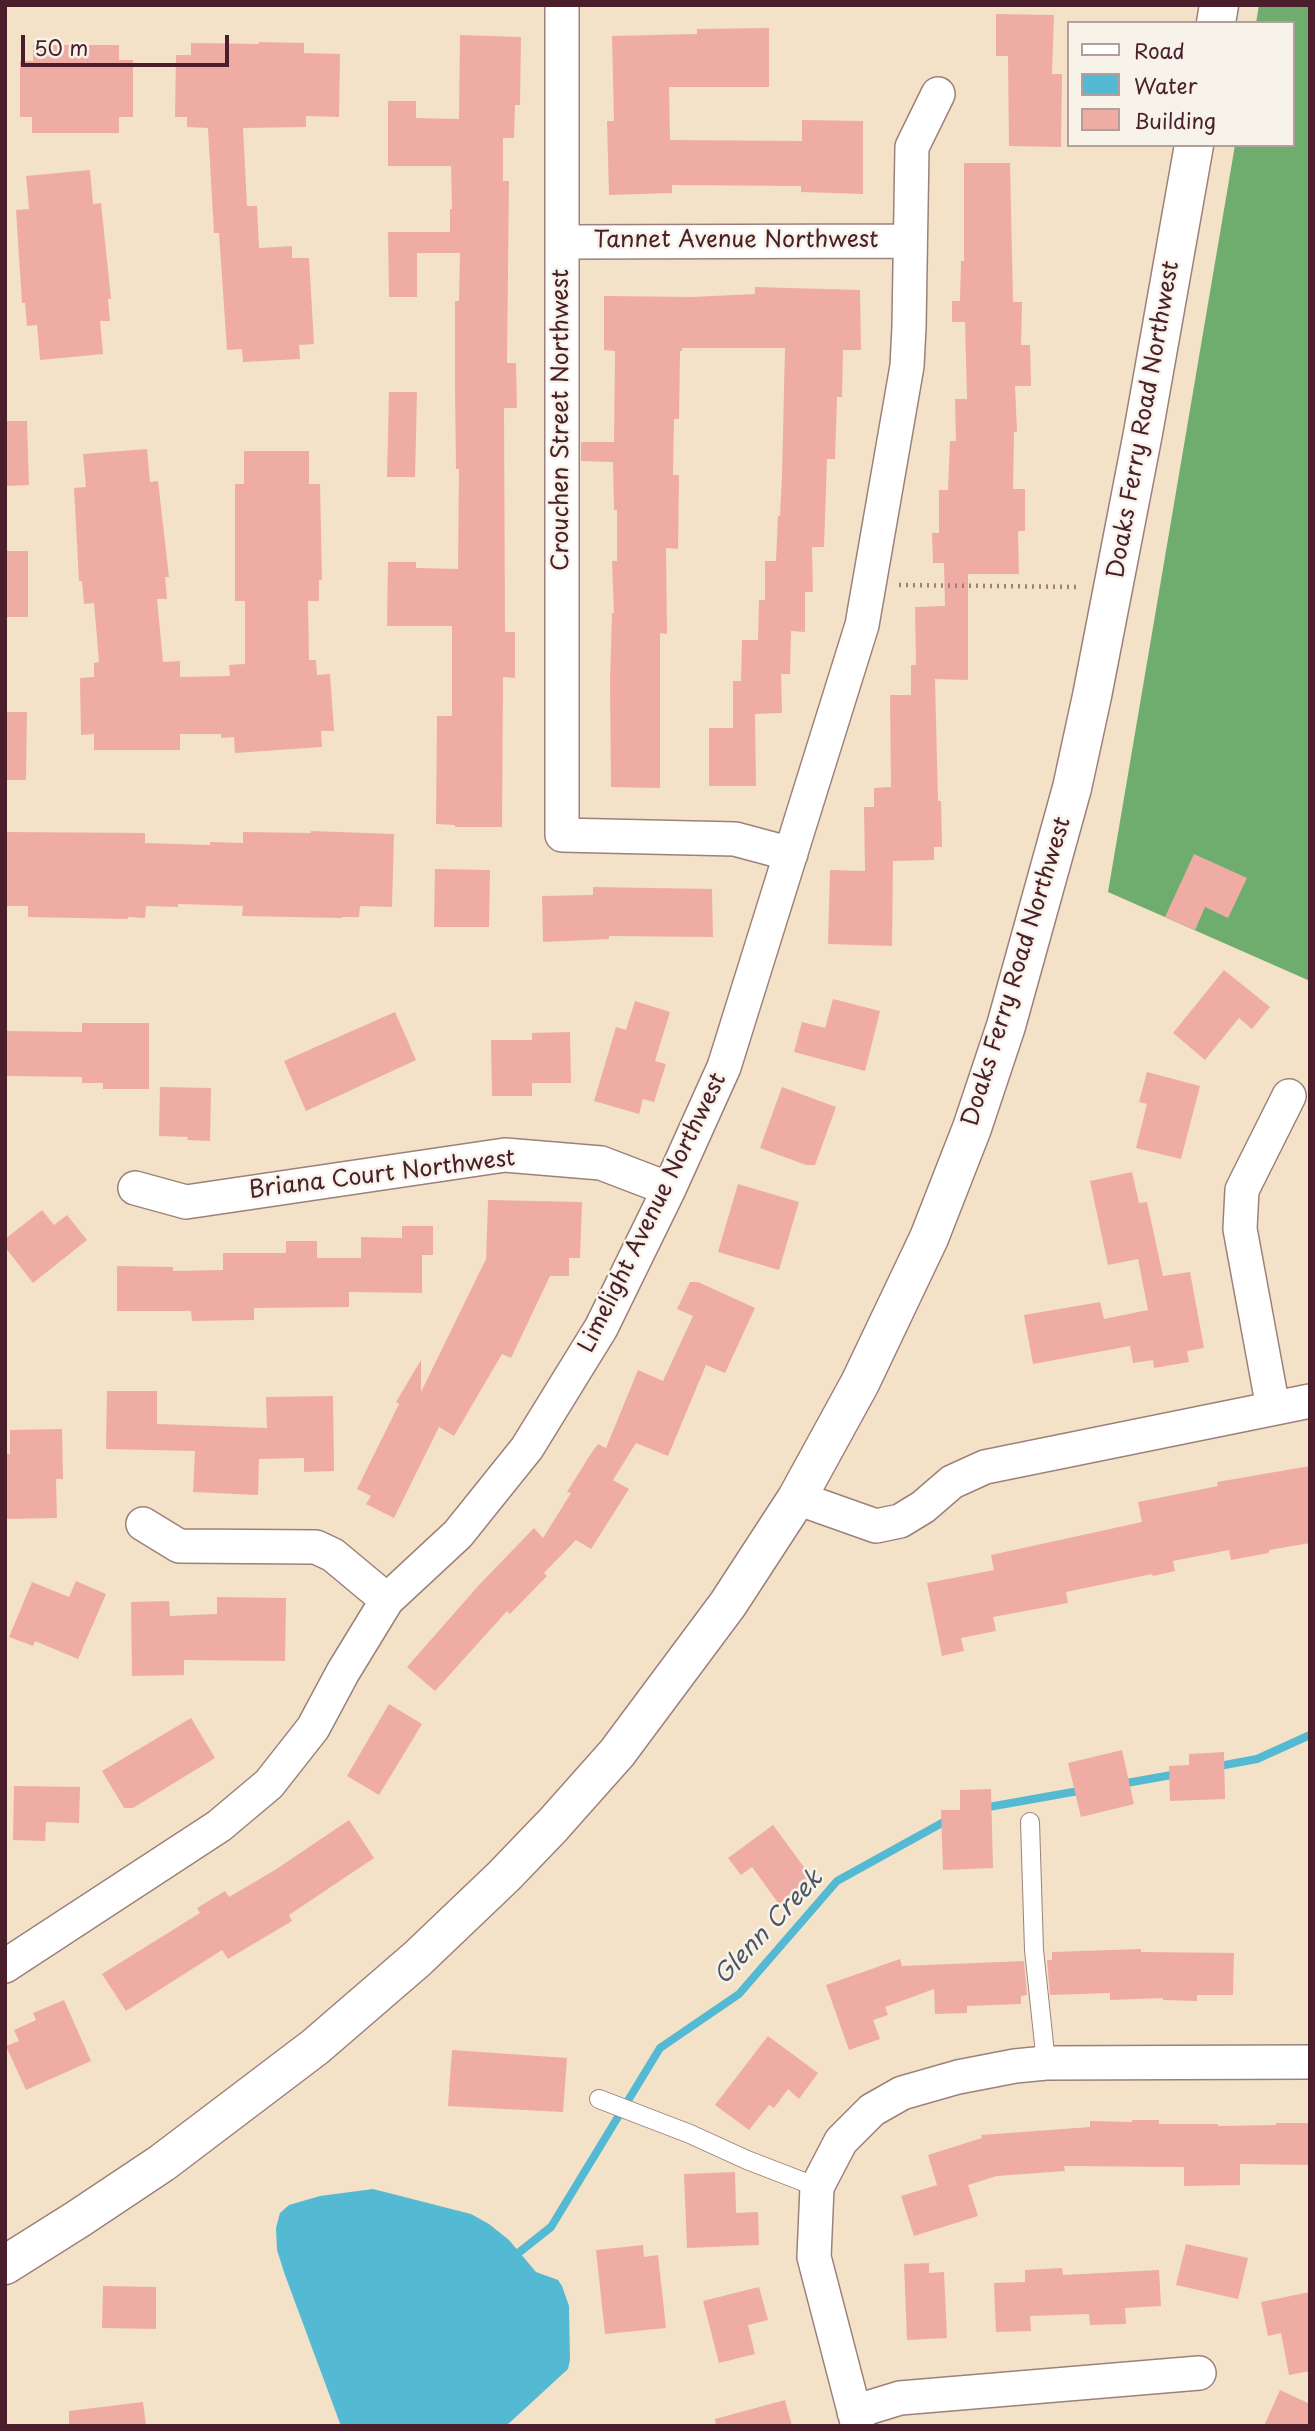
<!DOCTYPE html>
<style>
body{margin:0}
#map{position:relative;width:1315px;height:2431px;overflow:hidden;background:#f3e2c8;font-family:"Playpen Sans",sans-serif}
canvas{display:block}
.frame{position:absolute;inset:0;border:7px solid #4a1f2b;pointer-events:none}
.legend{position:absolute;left:1067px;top:21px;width:228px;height:126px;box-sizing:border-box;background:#f7f3e8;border:2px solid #b29e9c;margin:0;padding:9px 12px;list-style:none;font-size:21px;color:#4a1f2b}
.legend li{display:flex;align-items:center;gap:14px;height:35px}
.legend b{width:35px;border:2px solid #b29e9c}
.scale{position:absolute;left:21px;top:35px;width:208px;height:32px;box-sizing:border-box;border:4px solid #4a1f2b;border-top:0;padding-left:9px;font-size:21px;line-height:24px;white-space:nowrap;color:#4a1f2b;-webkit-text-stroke:5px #f7f3e8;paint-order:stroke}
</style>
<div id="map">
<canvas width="1315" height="2431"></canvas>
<div class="frame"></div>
<ul class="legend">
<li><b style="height:9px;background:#fff"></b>Road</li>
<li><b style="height:19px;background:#54b9d2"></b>Water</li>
<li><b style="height:19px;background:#efaca5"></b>Building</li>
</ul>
<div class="scale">50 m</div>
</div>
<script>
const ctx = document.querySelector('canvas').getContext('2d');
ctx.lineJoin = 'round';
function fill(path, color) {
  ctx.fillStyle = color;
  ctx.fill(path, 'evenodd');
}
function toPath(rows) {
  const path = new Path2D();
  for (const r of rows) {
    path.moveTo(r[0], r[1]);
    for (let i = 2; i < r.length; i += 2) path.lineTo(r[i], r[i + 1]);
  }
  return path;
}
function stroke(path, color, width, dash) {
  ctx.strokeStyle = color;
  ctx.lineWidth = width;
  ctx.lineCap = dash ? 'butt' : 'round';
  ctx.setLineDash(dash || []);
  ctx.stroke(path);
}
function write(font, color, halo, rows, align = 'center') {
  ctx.font = font + ' "Playpen Sans",sans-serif';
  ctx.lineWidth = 5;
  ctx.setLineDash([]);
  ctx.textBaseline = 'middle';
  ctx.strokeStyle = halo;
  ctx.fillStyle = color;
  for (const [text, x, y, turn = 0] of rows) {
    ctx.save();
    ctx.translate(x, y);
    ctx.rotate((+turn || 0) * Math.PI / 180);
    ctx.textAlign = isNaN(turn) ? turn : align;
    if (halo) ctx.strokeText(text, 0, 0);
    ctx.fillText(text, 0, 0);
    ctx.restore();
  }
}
fill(toPath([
 [1259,5,1310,5,1310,981,1108,892,1235,145,1292,145,1292,23,1256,23]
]), '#6ead6e');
fill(toPath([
 [373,2189,471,2214,489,2224,509,2240,536,2272,558,2280,562,2286,569,2306,570,2360,568,2369,506,2426,341,2426,285,2275,277,2250,276,2228,280,2213,289,2205,320,2196]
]), '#54b9d2');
stroke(toPath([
 [1214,1767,1257,1759,1310,1735],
 [1121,1784,1177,1774],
 [983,1808,1084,1790],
 [512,2258,551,2227,660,2048,739,1994,837,1881,951,1818]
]), '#54b9d2', 8);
fill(toPath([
 [996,14,1054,15,1052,74,1062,74,1061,147,1009,146,1008,56,996,56],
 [769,28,769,87,669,87,670,140,802,141,802,120,863,121,863,194,801,192,801,186,672,185,672,193,609,195,607,121,614,121,612,36,697,34,697,29],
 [460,35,521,37,520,105,515,105,514,138,503,138,503,181,509,181,507,363,516,363,517,408,504,408,505,632,515,632,515,678,503,677,502,827,455,827,455,825,436,824,437,716,452,716,452,626,387,626,388,562,416,562,416,568,458,569,459,469,456,469,455,390,455,301,459,301,460,253,417,253,417,297,389,297,388,232,450,232,450,209,452,209,451,166,388,166,388,101,416,101,416,118,459,119],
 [259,42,304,43,304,53,340,54,339,117,306,116,306,127,243,128,247,206,257,206,259,248,292,246,292,258,309,258,314,344,299,345,300,359,243,362,242,349,227,350,219,233,214,233,208,128,187,127,187,117,175,117,176,55,191,55,191,43,259,44],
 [33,45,119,45,119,60,133,60,133,117,119,117,119,133,32,133,32,117,20,117,20,61,33,61],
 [964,163,1010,163,1013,302,1022,302,1021,345,1030,345,1031,386,1015,386,1017,432,1014,432,1013,489,1025,489,1025,531,1018,531,1019,574,968,574,968,680,935,679,938,801,941,801,942,847,934,847,934,860,893,861,892,946,828,944,830,870,865,871,864,807,874,807,874,788,891,787,890,695,911,695,911,665,916,665,915,607,945,606,944,563,933,563,932,533,939,533,939,490,948,490,950,441,956,441,955,399,967,399,965,322,952,322,952,301,960,301,961,261,964,261],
 [90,170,93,204,101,203,111,299,108,299,110,321,100,321,103,354,40,360,37,325,27,326,25,303,22,303,16,210,29,209,26,176],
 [755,287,860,290,861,350,843,350,842,397,837,397,835,459,827,459,824,547,812,547,813,592,805,592,805,632,791,631,790,674,781,674,782,713,755,714,756,786,709,786,709,728,733,728,733,681,741,681,742,640,758,640,759,600,765,600,765,561,776,561,778,516,780,516,782,476,785,348,682,348,682,351,680,351,679,419,674,419,673,475,679,475,678,549,666,548,667,634,660,633,660,788,611,787,610,681,612,613,614,613,612,561,617,561,617,510,614,510,613,462,581,461,581,442,614,442,615,351,604,350,604,296,692,297,755,294],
 [389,392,417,392,415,477,387,477],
 [5,421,27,421,29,485,5,486],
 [147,449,150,482,158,481,169,577,165,577,167,599,157,599,163,662,180,661,180,677,230,676,229,665,245,664,245,601,235,601,235,484,244,484,244,451,309,451,309,484,320,484,322,580,319,580,319,601,308,601,309,660,316,660,317,675,330,674,334,731,321,731,322,747,235,753,234,737,221,738,221,734,180,734,180,750,94,750,94,734,81,735,80,678,94,677,94,663,99,662,94,603,84,604,82,581,79,581,74,488,86,487,83,454],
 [5,551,28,551,28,617,5,617],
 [5,712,27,712,26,780,5,780],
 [311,831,394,834,392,907,360,906,359,917,342,917,342,918,242,916,243,906,178,904,178,907,146,906,145,918,128,917,128,919,28,917,28,906,5,906,5,832,145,833,145,843,210,845,210,842,243,843,243,832,311,833],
 [1194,854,1247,878,1228,918,1205,907,1195,930,1165,917],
 [435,869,490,870,489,927,434,927],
 [593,887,712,889,713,937,609,936,609,939,543,942,542,896,593,895],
 [1224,970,1270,1007,1252,1029,1239,1018,1205,1060,1173,1033],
 [833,999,880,1011,865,1071,794,1052,802,1022,825,1028],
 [635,1001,670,1012,655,1061,666,1064,654,1102,643,1099,639,1114,594,1101,616,1027,626,1030],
 [395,1012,416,1060,306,1111,284,1061],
 [82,1023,149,1023,149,1089,103,1089,103,1083,82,1083,82,1077,6,1076,7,1031,82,1032],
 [570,1032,571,1083,532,1083,532,1096,492,1096,491,1040,532,1040,532,1033],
 [1147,1072,1200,1086,1181,1159,1136,1148,1147,1104,1139,1102],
 [160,1087,211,1088,210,1141,187,1140,188,1137,159,1136],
 [782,1087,836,1107,815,1165,806,1165,760,1148],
 [1132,1172,1139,1203,1147,1202,1163,1276,1190,1272,1204,1348,1187,1351,1189,1362,1154,1368,1153,1360,1133,1363,1130,1346,1033,1364,1024,1315,1100,1302,1104,1319,1148,1310,1138,1259,1108,1265,1090,1181],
 [738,1184,799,1202,779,1270,718,1252],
 [488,1200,582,1202,580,1258,569,1258,569,1276,550,1276,511,1358,502,1354,454,1436,439,1427,394,1518,366,1504,371,1496,357,1489,399,1404,396,1402,421,1360,421,1392,486,1259],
 [42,1210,54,1225,67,1215,87,1240,33,1283,5,1247,5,1239],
 [402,1226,433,1226,433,1255,422,1255,422,1293,349,1292,349,1307,254,1308,254,1320,192,1321,191,1311,117,1311,117,1266,173,1267,173,1271,223,1270,223,1253,286,1253,286,1241,317,1241,317,1258,361,1258,361,1237,402,1238],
 [690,1282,698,1282,755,1308,725,1373,706,1365,668,1456,636,1443,613,1480,629,1489,591,1549,576,1540,544,1573,547,1576,510,1614,507,1611,435,1691,407,1667,479,1585,534,1528,543,1538,571,1493,567,1492,590,1455,598,1444,606,1448,638,1370,663,1381,693,1316,677,1309],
 [107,1391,157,1391,157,1424,267,1428,266,1397,333,1396,334,1471,304,1472,304,1458,259,1459,258,1495,193,1492,195,1451,106,1449],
 [62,1429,63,1479,56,1479,57,1518,5,1519,5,1454,10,1454,10,1430],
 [1310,1466,1310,1543,1269,1550,1269,1553,1231,1560,1229,1550,1173,1561,1175,1571,1153,1576,1152,1574,1066,1592,1068,1603,993,1617,996,1631,961,1638,964,1651,942,1656,927,1583,994,1570,991,1555,1142,1522,1138,1502,1218,1486,1217,1482],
 [76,1581,106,1594,78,1659,35,1641,33,1646,9,1637,32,1582,69,1597],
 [217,1597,286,1598,285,1661,184,1660,184,1675,132,1676,131,1602,169,1601,170,1616,217,1614],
 [389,1704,422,1724,379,1795,347,1776],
 [191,1718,215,1758,133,1808,124,1808,102,1771],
 [1122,1750,1134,1804,1081,1817,1068,1763],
 [1224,1752,1225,1799,1170,1801,1169,1766,1189,1765,1189,1754],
 [14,1786,80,1787,79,1823,46,1822,45,1841,13,1840],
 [991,1789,993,1868,943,1870,941,1810,960,1810,960,1790],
 [349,1820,374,1858,289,1915,292,1921,228,1959,222,1950,126,2011,102,1974,200,1913,197,1908,225,1891,229,1897,275,1870],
 [773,1825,815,1882,781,1907,752,1867,741,1875,728,1858],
 [1141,1949,1141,1952,1234,1953,1233,1995,1197,1995,1197,2001,1163,2000,1163,1998,1110,2000,1110,1993,1050,1995,1047,1960,1052,1960,1052,1952],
 [900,1959,902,1966,1024,1961,1027,1995,1021,1996,1021,2004,967,2006,967,2013,935,2014,934,1989,885,2007,888,2015,873,2020,880,2039,849,2050,826,1985],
 [64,2000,91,2061,26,2090,6,2046,19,2041,14,2030,36,2020,33,2013],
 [768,2036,818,2073,799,2099,788,2089,774,2108,769,2105,749,2130,715,2105],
 [452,2050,567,2058,563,2112,448,2106],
 [1132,2120,1159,2120,1159,2124,1218,2124,1218,2126,1276,2125,1276,2123,1310,2123,1310,2165,1240,2164,1240,2185,1184,2186,1184,2167,1064,2166,1065,2171,997,2176,968,2185,978,2216,914,2236,901,2196,937,2185,928,2155,982,2138,981,2135,1090,2127,1090,2121,1132,2122],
 [735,2172,736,2213,758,2212,759,2245,687,2248,684,2174],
 [1186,2244,1248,2258,1238,2299,1176,2285],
 [643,2245,644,2257,658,2255,666,2328,605,2334,596,2250],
 [929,2263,929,2273,944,2272,947,2338,907,2340,904,2264],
 [1062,2268,1063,2275,1159,2270,1161,2306,1125,2308,1126,2324,1090,2325,1089,2314,1030,2316,1031,2331,996,2332,994,2283,1025,2282,1025,2270],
 [103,2286,156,2287,156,2329,102,2328],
 [759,2287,768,2320,748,2325,755,2354,719,2363,703,2301],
 [1310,2292,1310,2371,1289,2375,1281,2333,1268,2336,1261,2302],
 [1280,2390,1310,2404,1310,2426,1264,2426],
 [785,2400,792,2426,716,2426,715,2419],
 [143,2402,146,2426,69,2426,69,2411]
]), '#efaca5');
const lane = toPath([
 [1030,1822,1034,1950,1046,2063],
 [599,2099,690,2134,747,2160,817,2187]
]);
const street = toPath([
 [562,5,562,835,735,839,791,854],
 [562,242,910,241],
 [135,1188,186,1202,505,1155,601,1163,669,1189],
 [1273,1408,1240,1229,1242,1190,1289,1096],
 [797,1498,876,1526,900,1521,923,1507,952,1482,985,1467,1310,1401],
 [143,1524,179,1546,316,1547,333,1555,387,1600],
 [5,1966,219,1826,269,1784,313,1728,343,1672,387,1600,458,1534,527,1448,601,1328,669,1189,724,1067,862,625,907,366,909,327,912,147,938,94],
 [854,2412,900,2398,1199,2373],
 [858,2426,814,2257,817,2187,841,2141,872,2110,902,2093,958,2077,1015,2066,1046,2063,1310,2062]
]);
const secondary = toPath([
 [1216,23,1219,5],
 [5,2265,78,2219,162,2163,315,2047,417,1959,504,1876,553,1825,617,1753,728,1604,797,1498,860,1383,929,1238,972,1128,1006,1026,1072,788,1092,696,1143,433,1194,145]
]);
stroke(lane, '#9e807a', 20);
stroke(street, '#9e807a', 36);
stroke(secondary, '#9e807a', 41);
stroke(toPath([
 [899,585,1080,587]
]), '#9e807a', 4.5, [2, 5]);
stroke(lane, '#fff', 18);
stroke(street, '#fff', 33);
stroke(secondary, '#fff', 38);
write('23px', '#4a1f2b', '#f7f3e8', [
 ["Tannet Avenue Northwest",736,241],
 ["Crouchen Street Northwest",562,420,-90],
 ["Doaks Ferry Road Northwest",1144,420,-80],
 ["Doaks Ferry Road Northwest",1017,972,-73],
 ["Briana Court Northwest",382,1175,-7],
 ["Limelight Avenue Northwest",653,1213,-64]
]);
write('italic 24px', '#4e5565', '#f7f3e8', [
 ["Glenn Creek",769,1928,-47]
]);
</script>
